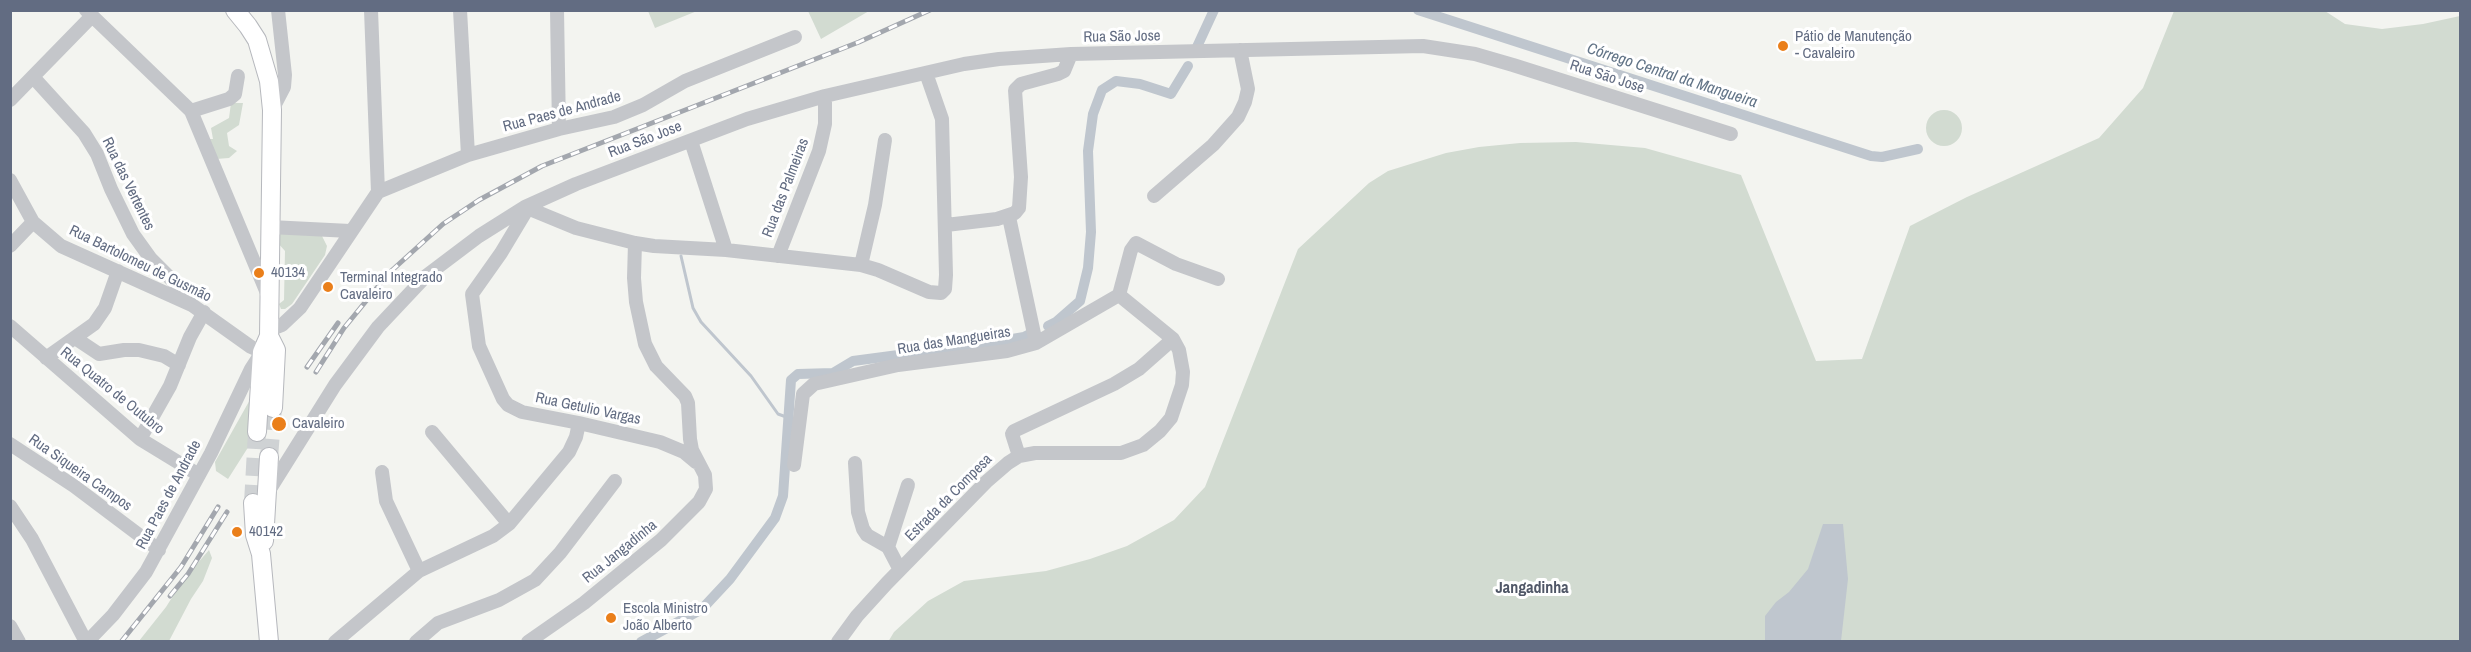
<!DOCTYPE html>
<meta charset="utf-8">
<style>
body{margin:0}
#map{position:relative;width:2471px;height:652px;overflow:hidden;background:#f3f4f0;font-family:"Archivo Narrow",sans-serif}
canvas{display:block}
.frame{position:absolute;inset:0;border:12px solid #626c82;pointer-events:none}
</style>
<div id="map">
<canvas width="2471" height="652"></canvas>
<div class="frame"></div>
</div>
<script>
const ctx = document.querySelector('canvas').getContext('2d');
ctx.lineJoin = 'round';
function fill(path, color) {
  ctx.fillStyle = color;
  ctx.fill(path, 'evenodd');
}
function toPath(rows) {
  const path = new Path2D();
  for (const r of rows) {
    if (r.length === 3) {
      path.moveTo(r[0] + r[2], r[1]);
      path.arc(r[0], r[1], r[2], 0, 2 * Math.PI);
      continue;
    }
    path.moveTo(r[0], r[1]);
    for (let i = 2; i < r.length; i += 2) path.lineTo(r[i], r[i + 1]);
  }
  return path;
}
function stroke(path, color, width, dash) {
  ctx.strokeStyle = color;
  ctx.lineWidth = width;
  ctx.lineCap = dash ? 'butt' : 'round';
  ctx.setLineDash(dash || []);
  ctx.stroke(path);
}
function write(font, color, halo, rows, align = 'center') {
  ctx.font = font + ' "Archivo Narrow",sans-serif';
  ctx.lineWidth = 6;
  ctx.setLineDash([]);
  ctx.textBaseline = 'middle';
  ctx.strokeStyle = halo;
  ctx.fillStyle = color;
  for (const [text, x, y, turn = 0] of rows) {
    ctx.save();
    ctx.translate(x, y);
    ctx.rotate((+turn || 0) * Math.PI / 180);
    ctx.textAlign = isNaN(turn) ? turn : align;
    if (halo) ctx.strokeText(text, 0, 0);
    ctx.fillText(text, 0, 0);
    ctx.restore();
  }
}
fill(toPath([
 [648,11,648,10,697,11,655,28],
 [808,11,869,11,821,39],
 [2174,11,2325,11,2345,24,2382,29,2423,24,2460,16,2460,641,888,642,894,632,928,601,964,581,1046,571,1090,559,1127,546,1174,520,1205,487,1298,249,1369,183,1388,171,1446,153,1479,147,1520,143,1576,142,1645,148,1741,175,1816,361,1862,359,1910,226,1967,197,2099,138,2143,88],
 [231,103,243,103,239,125,227,133,229,146,237,151,229,158,216,159,207,139,213,139,211,128,229,118],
 [1944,128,18],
 [320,232,327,246,325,255,292,304,285,309,281,309,279,304,284,300,285,251,277,242,278,234],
 [256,389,254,438,228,479,216,471,215,462],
 [209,550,212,558,203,581,191,599,169,641,139,641,166,607,183,580]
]), '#d2dbd1');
fill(toPath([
 [1823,524,1843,524,1848,579,1841,641,1765,641,1765,616,1776,602,1789,592,1808,569]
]), '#bfc6ce');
stroke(toPath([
 [681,256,693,308,701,322,751,376,778,414,789,418]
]), '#bfc6ce', 3);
stroke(toPath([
 [1418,10,1871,156,1882,157,1918,149],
 [1196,49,1214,10],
 [1048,326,1056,322,1080,301,1088,268,1091,232,1088,151,1093,114,1102,90,1116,81,1140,84,1171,94,1188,66],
 [641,642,702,609,730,579,775,518,783,496,791,380,798,374,833,373,853,361,989,343,1024,337,1032,333]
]), '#bfc6ce', 10);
stroke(toPath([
 [269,457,273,408],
 [253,503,257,432]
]), '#cfd2d4', 18, [18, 9]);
const major = toPath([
 [235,10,248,26,257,40,269,81,272,110,269,336,262,352,257,432],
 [269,336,276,350,273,408],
 [253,503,255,535,261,554,269,642],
 [264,541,269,457]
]);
stroke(major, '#b6b8bd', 20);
stroke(toPath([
 [86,10,191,111,267,293],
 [371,10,378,192],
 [460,10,468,155],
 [557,10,559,129],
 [34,78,84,133,97,154,111,189,133,234,151,259,176,284,191,304],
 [10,100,92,16],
 [272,110,284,87,285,75,278,10],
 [191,111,229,99,235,94,238,76],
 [691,141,726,250],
 [10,180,33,222,61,246,192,305,251,347,262,352,268,351],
 [1154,196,1213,145,1238,117,1245,102,1248,89,1240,50],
 [525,207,576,228,635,243,654,246,726,250,861,265,878,270,929,292,941,293,945,289,946,275,942,119,926,73],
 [528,208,501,253,472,294,479,346,503,399,508,405,522,412,579,423,660,442,684,452,696,462],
 [1009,217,1036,343],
 [946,225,997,219,1015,213,1019,208,1021,177,1015,90,1021,84,1058,74,1064,71,1071,54],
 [270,227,350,231],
 [10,246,33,222],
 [778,256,819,151,825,124,825,96],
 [861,265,875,205,885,140],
 [10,326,140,439,199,475],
 [269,330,282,325,300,308,378,192,468,155,559,129,614,117,643,105,685,81,795,37],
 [75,338,99,354,124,350,139,350,164,356,179,365],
 [46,358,94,324,105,308,118,271],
 [432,432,509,524],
 [140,439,170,386,190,337,204,312],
 [10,444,74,486,159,550],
 [1019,456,1012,434,1014,431,1114,384,1139,369,1173,339],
 [855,463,858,512,863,529,867,535,888,547,900,570],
 [794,465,803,394,814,384,898,365,1007,351,1036,343,1119,295,1131,250,1136,243,1176,264,1218,279],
 [382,472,386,501,419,571],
 [268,492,335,385,378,327,426,276,479,236,525,207,576,184,747,119,825,96,964,64,999,59,1071,54,1423,46,1475,54,1513,65,1731,134],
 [10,506,32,539,86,642],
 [888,547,908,485],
 [10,626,19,642],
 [87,642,113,615,146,572,211,453,251,369,262,352],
 [335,642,419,571,493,536,509,524,569,452,576,437,579,423],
 [416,642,438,623,499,600,535,580,560,553,615,481],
 [528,642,584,603,661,540,699,502,706,489,705,475,692,450,690,439,688,403,685,396,656,366,645,344,636,302,634,278,635,243],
 [838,642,857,616,887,583,986,482,1008,463,1019,456,1035,453,1121,453,1143,445,1160,431,1171,418,1182,385,1183,372,1179,350,1173,339,1119,295]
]), '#c4c6ca', 14);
stroke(major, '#fff', 18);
const rail = toPath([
 [307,367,338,323],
 [316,372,344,328,389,273,443,224,479,200,542,166,859,42,930,10],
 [170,596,188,574,227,512],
 [121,642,181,567,218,507]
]);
stroke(rail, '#a3a7ae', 5);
stroke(rail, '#fff', 3, [9]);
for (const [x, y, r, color] of [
 [1783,46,6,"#ea7f1a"],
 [259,273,6,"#ea7f1a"],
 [328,287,6,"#ea7f1a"],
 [279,424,8,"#ea7f1a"],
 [237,532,6,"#ea7f1a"],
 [611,618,6,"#ea7f1a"]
]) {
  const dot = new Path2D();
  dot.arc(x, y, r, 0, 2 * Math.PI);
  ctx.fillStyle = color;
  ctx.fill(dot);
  stroke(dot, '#fff', 2);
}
write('15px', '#626c82', '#fff', [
 ["Rua São Jose",1122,37,-1],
 ["Rua São Jose",1607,77,18],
 ["Rua Paes de Andrade",562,112,-15],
 ["Rua São Jose",645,140,-21],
 ["Rua das Vertentes",128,184,64],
 ["Rua das Palmeiras",786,188,-69],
 ["Rua Bartolomeu de Gusmão",140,264,26],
 ["Rua das Mangueiras",954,341,-9],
 ["Rua Quatro de Outubro",112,391,39],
 ["Rua Getulio Vargas",588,409,12],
 ["Rua Siqueira Campos",80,473,35],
 ["Rua Paes de Andrade",169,495,-62],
 ["Estrada da Compesa",949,498,-45],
 ["Rua Jangadinha",620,552,-39]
]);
write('15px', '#626c82', '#fff', [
 ["Pátio de Manutenção",1795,37],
 ["- Cavaleiro",1795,54],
 ["40134",271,273],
 ["Terminal Integrado",340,278],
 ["Cavaleiro",340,295],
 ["Cavaleiro",292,424],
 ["40142",249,532],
 ["Escola Ministro",623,609],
 ["João Alberto",623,626]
], 'left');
write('italic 16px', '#627487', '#fff', [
 ["Córrego Central da Mangueira",1672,76,18]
]);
write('bold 16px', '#505767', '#fff', [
 ["Jangadinha",1532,589]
]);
</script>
